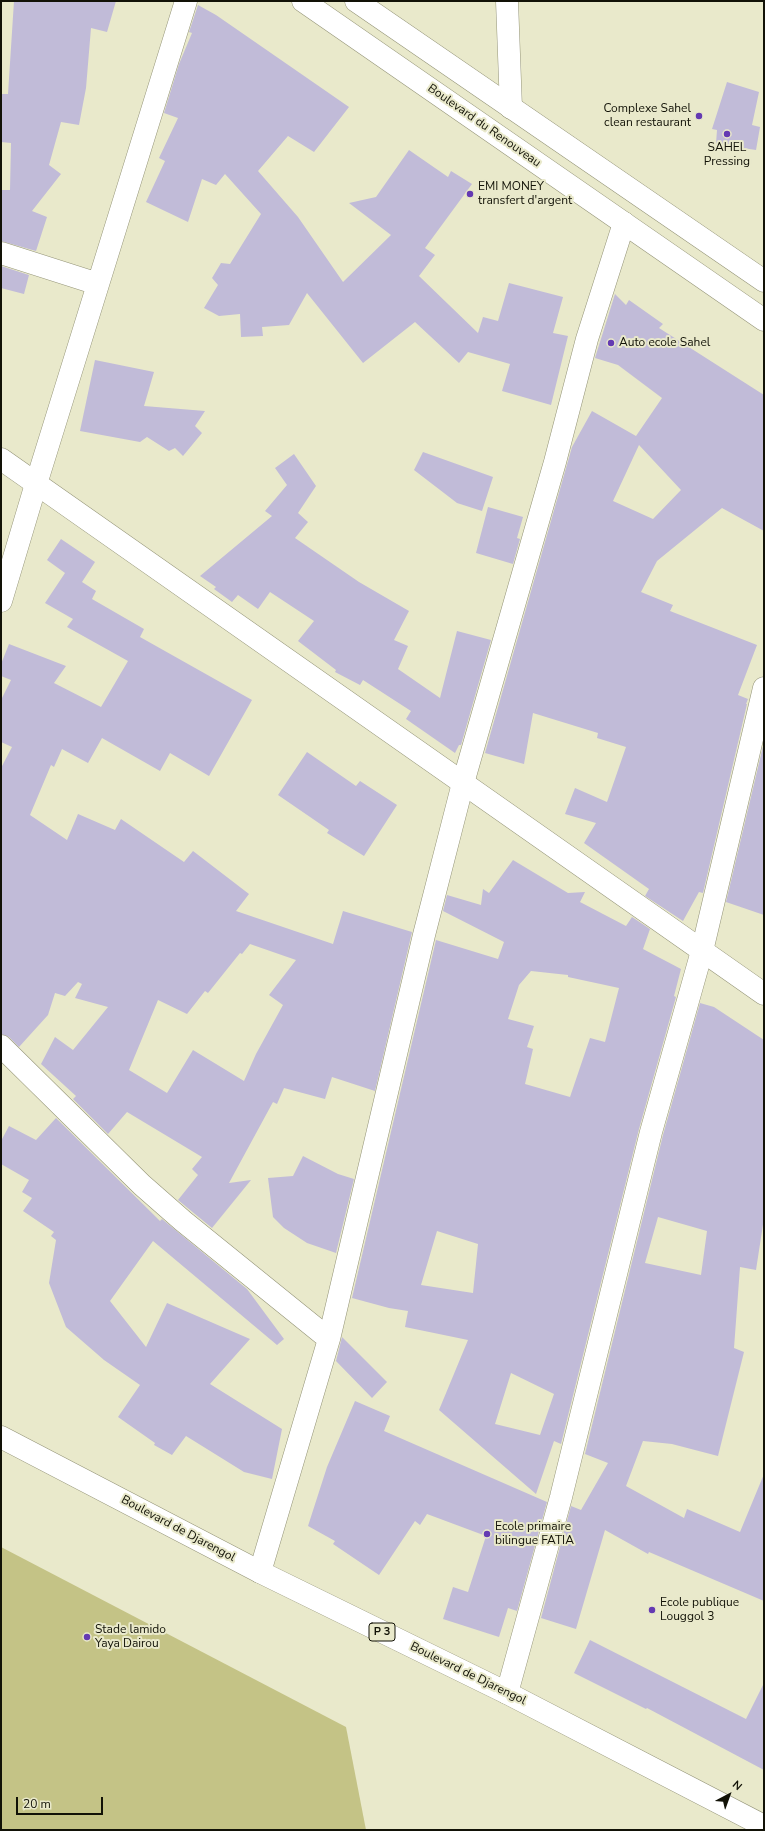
<!DOCTYPE html>
<style>
body{margin:0}
#map{position:relative;width:765px;height:1831px;overflow:hidden;background:#e9e9cb;font-family:"Nunito Sans",sans-serif}
canvas{display:block}
.frame{position:absolute;inset:0;border:2px solid #121207;pointer-events:none}
.north{position:absolute;left:709px;top:1775px;width:40px;height:40px;-webkit-text-stroke:3px #e9e9cb;paint-order:stroke;rotate:41deg;font-size:11px;font-weight:700;line-height:16px;text-align:center;color:#121207}
.north::after{content:'';display:block;margin:auto;width:14px;height:18px;background:#121207;clip-path:polygon(50% 0,100% 100%,50% 72%,0 100%)}
.scale{position:absolute;left:16px;top:1797px;width:87px;height:18px;box-sizing:border-box;border:2px solid #121207;border-top:0;padding-left:5px;font-size:12px;line-height:14px;white-space:nowrap;color:#121207;-webkit-text-stroke:3px #e9e9cb;paint-order:stroke}
</style>
<div id="map">
<canvas width="765" height="1831"></canvas>
<div class="frame"></div>
<div class="north">N</div>
<div class="scale">20 m</div>
</div>
<script>
const ctx = document.querySelector('canvas').getContext('2d');
ctx.lineJoin = 'round';
function fill(path, color) {
  ctx.fillStyle = color;
  ctx.fill(path, 'evenodd');
}
function toPath(rows) {
  const path = new Path2D();
  for (const r of rows) {
    path.moveTo(r[0], r[1]);
    for (let i = 2; i < r.length; i += 2) path.lineTo(r[i], r[i + 1]);
  }
  return path;
}
function stroke(path, color, width, dash) {
  ctx.strokeStyle = color;
  ctx.lineWidth = width;
  ctx.lineCap = dash ? 'butt' : 'round';
  ctx.setLineDash(dash || []);
  ctx.stroke(path);
}
function write(font, color, halo, rows, align = 'center') {
  ctx.font = font + ' "Nunito Sans",sans-serif';
  ctx.lineWidth = 4;
  ctx.setLineDash([]);
  ctx.textBaseline = 'middle';
  ctx.strokeStyle = halo;
  ctx.fillStyle = color;
  for (const [text, x, y, turn = 0] of rows) {
    ctx.save();
    ctx.translate(x, y);
    ctx.rotate((+turn || 0) * Math.PI / 180);
    ctx.textAlign = isNaN(turn) ? turn : align;
    if (halo) ctx.strokeText(text, 0, 0);
    ctx.fillText(text, 0, 0);
    ctx.restore();
  }
}
fill(toPath([
 [1,1547,346,1727,366,1830,1,1830]
]), '#c4c386');
fill(toPath([
 [14,1,116,1,107,32,91,28,86,88,79,125,61,122,49,165,61,174,32,211,47,217,36,251,1,241,1,190,10,190,11,143,1,142,1,94,8,94],
 [198,5,216,15,349,107,314,152,288,136,258,171,298,217,343,282,391,235,349,203,376,197,409,150,448,177,451,171,472,184,425,248,435,255,419,276,478,333,483,317,498,321,509,283,563,297,553,333,568,336,551,405,502,391,510,364,468,352,459,363,415,322,363,363,307,293,289,325,262,327,263,336,241,337,240,314,219,316,204,308,218,285,212,278,221,263,230,264,261,214,225,174,216,185,202,179,188,222,146,202,165,161,159,158,178,118,164,113,179,64,192,33,189,32],
 [727,82,759,92,752,125,760,127,756,150,716,144,717,130,712,129],
 [1,266,29,275,24,294,1,288],
 [615,294,626,305,629,300,663,324,659,328,764,395,764,531,722,508,657,561,641,592,673,605,670,611,757,645,738,695,748,699,746,704,747,704,703,893,699,892,683,921,645,896,649,889,584,843,596,823,565,814,575,788,607,802,626,747,597,738,598,733,533,713,524,764,485,753,572,447,592,411,636,436,662,398,618,365,595,358],
 [639,445,681,490,653,519,613,501],
 [95,360,154,372,144,406,205,411,195,426,202,433,183,456,175,448,169,451,147,437,140,442,80,431],
 [423,452,493,477,482,511,457,503,414,470],
 [294,454,316,486,298,513,308,522,295,538,359,582,409,611,394,640,408,646,398,669,440,698,457,631,491,640,461,745,459,745,455,753,406,719,411,711,363,680,360,685,335,672,336,670,298,641,314,621,270,592,258,609,238,595,232,602,214,589,216,587,200,576,272,516,265,511,287,485,275,468],
 [488,507,523,517,517,538,520,539,513,564,476,553],
 [61,539,95,562,82,582,96,591,92,599,144,629,140,637,252,700,209,776,170,753,160,771,102,738,88,763,62,749,54,767,51,765,30,815,67,840,78,814,115,830,121,819,184,862,193,851,249,894,236,911,333,944,343,911,412,932,375,1091,332,1077,325,1099,284,1088,277,1104,273,1102,229,1183,251,1180,212,1228,178,1200,198,1175,192,1169,202,1157,127,1112,108,1134,73,1099,76,1096,41,1064,55,1037,73,1050,108,1007,75,998,82,984,78,982,65,996,55,993,48,1015,19,1047,9,1037,1,1034,1,768,12,747,1,742,1,700,11,680,1,676,1,664,9,644,66,666,54,683,101,707,128,661,67,627,73,619,45,603,65,573,47,560],
 [250,944,296,960,269,995,283,1005,256,1054,244,1081,193,1050,167,1093,129,1070,158,1000,187,1014,205,991,208,993,240,953,242,954],
 [764,742,764,915,726,902],
 [307,752,356,786,360,781,397,805,364,856,327,833,329,830,278,795],
 [513,860,568,893,585,892,580,902,626,926,632,917,650,929,643,949,681,969,674,996,676,997,639,1129,561,1444,554,1441,536,1494,439,1410,468,1340,405,1327,408,1311,389,1308,352,1298,436,940,498,959,504,942,443,911,447,895,481,905,483,889,489,893],
 [531,971,568,975,568,977,619,988,605,1042,590,1038,570,1097,525,1084,533,1049,527,1047,534,1026,508,1019,519,985],
 [437,1231,478,1244,473,1293,421,1285],
 [511,1373,554,1394,540,1435,495,1424],
 [700,1003,714,1007,764,1040,764,1218,756,1270,740,1267,734,1348,744,1352,718,1456,672,1444,643,1441,626,1486,684,1518,687,1509,740,1532,764,1474,764,1601,649,1552,648,1554,605,1530,576,1629,541,1618,571,1506,581,1510,608,1463,585,1454,663,1135],
 [658,1217,707,1231,701,1275,645,1263],
 [56,1118,160,1221,162,1219,247,1289,284,1339,277,1345,153,1241,110,1301,146,1347,167,1303,250,1339,210,1384,282,1429,272,1479,244,1472,186,1436,172,1455,154,1445,155,1443,118,1417,140,1385,104,1360,66,1327,49,1283,56,1240,51,1236,54,1232,23,1211,32,1198,22,1192,29,1180,1,1164,1,1141,9,1126,36,1140],
 [303,1156,338,1174,354,1179,336,1253,307,1243,284,1228,273,1217,268,1178,293,1176],
 [342,1337,387,1382,372,1398,336,1361],
 [355,1401,390,1416,384,1431,547,1502,517,1611,508,1608,499,1637,443,1619,453,1587,468,1592,486,1536,427,1514,420,1525,415,1521,379,1575,333,1544,335,1541,308,1526,327,1467],
 [590,1640,746,1719,764,1683,764,1770,647,1708,646,1709,574,1673]
]), '#c1bbd8');
const minor = toPath([
 [507,1,511,108],
 [1,253,98,284],
 [1,601,36,484,186,1],
 [1,1046,142,1185,183,1221,329,1339],
 [260,1572,329,1339,424,935,463,783,555,462,587,339,624,223],
 [507,1693,561,1497,651,1132,702,951,764,688]
]);
const major = toPath([
 [303,1,764,320],
 [356,1,764,281],
 [1,459,764,994],
 [1,1437,260,1572,507,1693,764,1826]
]);
stroke(minor, '#949478', 23);
stroke(major, '#949478', 23);
stroke(minor, '#fff', 22);
stroke(major, '#fff', 22);
for (const [x, y, r, color] of [
 [699,116,4,"#643ab2"],
 [727,134,4,"#643ab2"],
 [470,194,4,"#643ab2"],
 [611,343,4,"#643ab2"],
 [487,1534,4,"#643ab2"],
 [652,1610,4,"#643ab2"],
 [87,1637,4,"#643ab2"]
]) {
  const dot = new Path2D();
  dot.arc(x, y, r, 0, 2 * Math.PI);
  ctx.fillStyle = color;
  ctx.fill(dot);
  stroke(dot, '#e9e9cb', 1.5);
}
for (const [x, y, w] of [
 [382,1632,26]
]) {
  const box = new Path2D();
  box.roundRect(x - w / 2, y - 9, w, 18, 3);
  ctx.fillStyle = '#e9e9cb';
  ctx.fill(box);
  stroke(box, '#121207', 1);
}
write('bold 11px', '#121207', null, [
 ["P 3",382,1632]
]);
write('12px', '#121207', '#e9e9cb', [
 ["Complexe Sahel",691,109,"right"],
 ["clean restaurant",691,123,"right"],
 ["SAHEL",727,148,"center"],
 ["Pressing",727,162,"center"],
 ["EMI MONEY",478,187],
 ["transfert d'argent",478,201],
 ["Auto ecole Sahel",619,343],
 ["Ecole primaire",495,1527],
 ["bilingue FATIA",495,1541],
 ["Ecole publique",660,1603],
 ["Louggol 3",660,1617],
 ["Stade lamido",95,1630],
 ["Yaya Dairou",95,1644]
], 'left');
write('12px', '#121207', '#e9e9cb', [
 ["Boulevard du Renouveau",484,126,35],
 ["Boulevard de Djarengol",178,1529,28],
 ["Boulevard de Djarengol",468,1674,26]
]);
</script>
